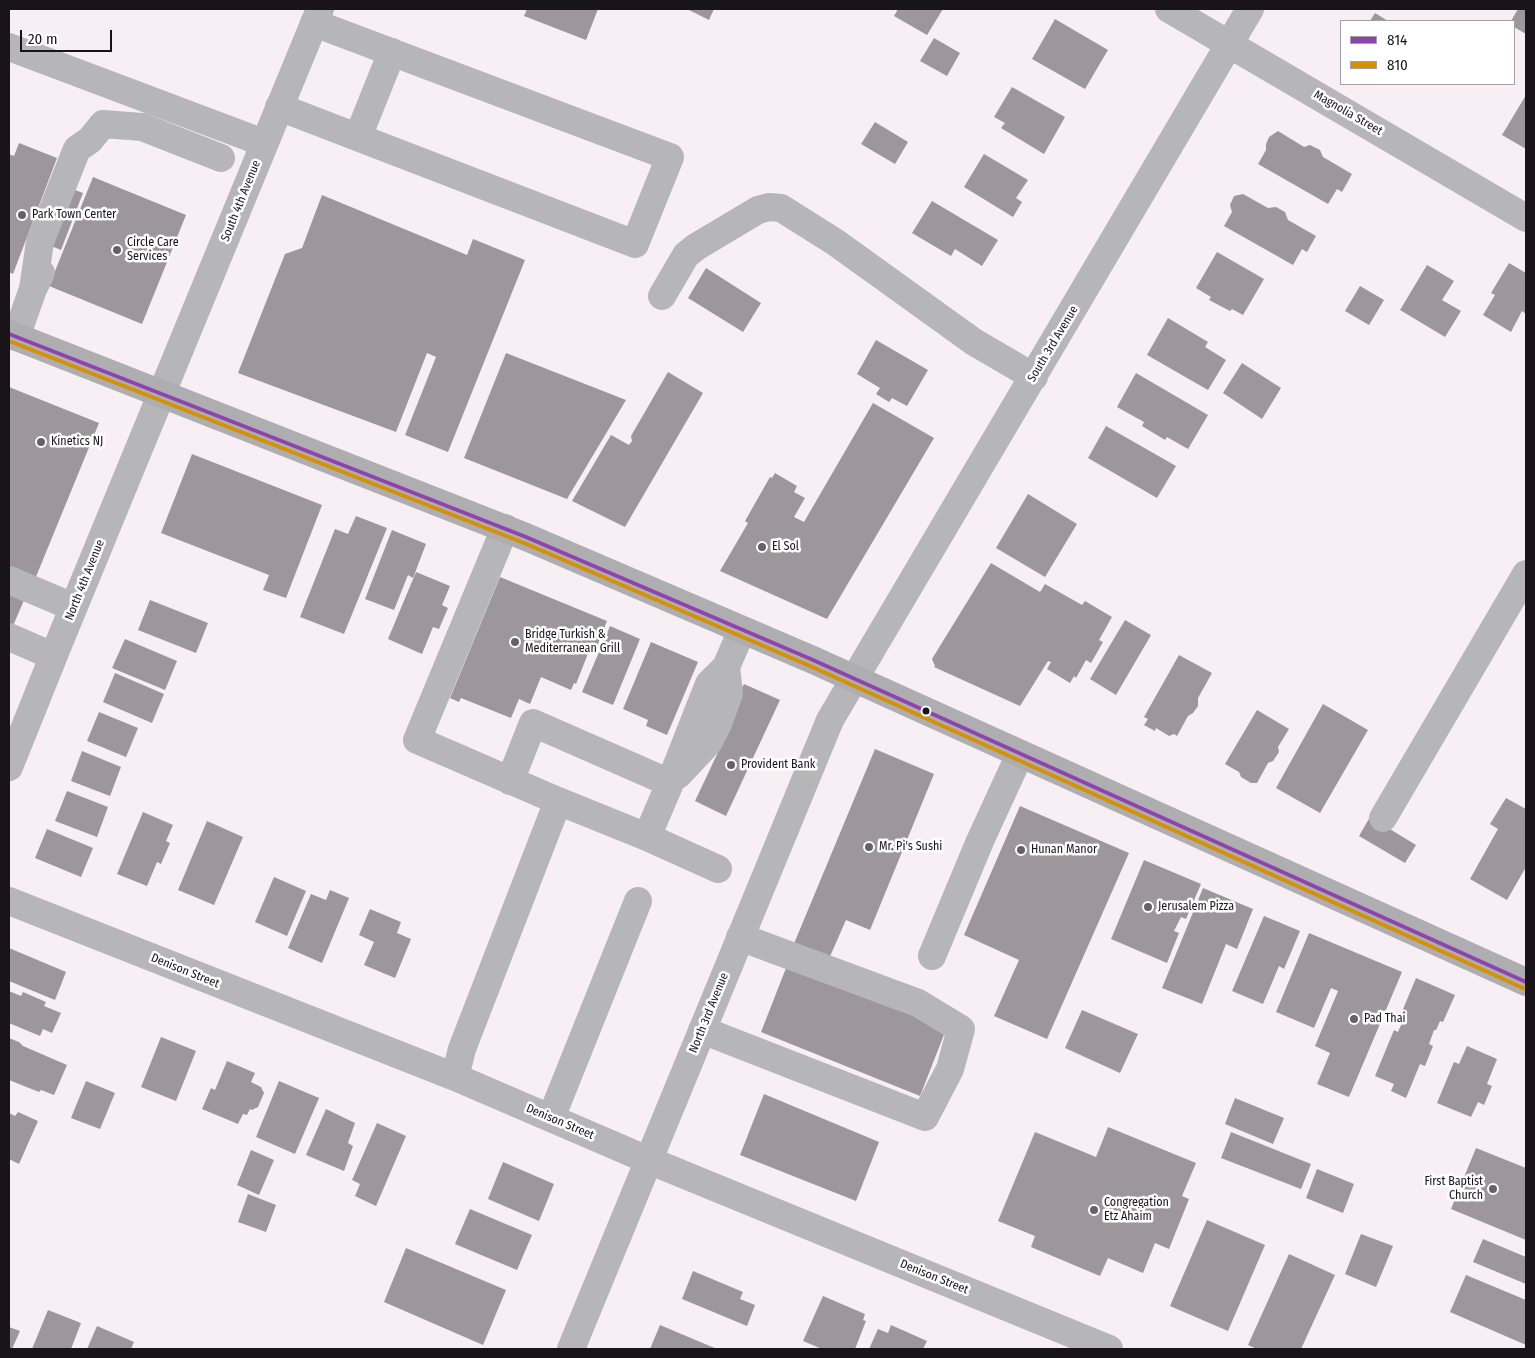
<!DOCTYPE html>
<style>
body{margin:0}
#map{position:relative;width:1535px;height:1358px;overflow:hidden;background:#f8eff4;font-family:"Fira Sans Condensed",sans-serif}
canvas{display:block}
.frame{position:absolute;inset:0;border:10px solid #191418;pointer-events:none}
.legend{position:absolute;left:1340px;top:20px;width:175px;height:65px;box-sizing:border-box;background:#fff;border:1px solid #a3a1a3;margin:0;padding:6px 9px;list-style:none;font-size:15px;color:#191418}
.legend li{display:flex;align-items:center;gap:10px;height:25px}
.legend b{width:25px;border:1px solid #a3a1a3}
.scale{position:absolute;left:20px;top:30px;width:92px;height:22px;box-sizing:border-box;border:2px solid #191418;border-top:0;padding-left:6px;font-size:15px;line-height:18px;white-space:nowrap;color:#191418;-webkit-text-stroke:4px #fff;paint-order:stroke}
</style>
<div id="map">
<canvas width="1535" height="1358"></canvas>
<div class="frame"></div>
<ul class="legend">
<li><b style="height:6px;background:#8e44ad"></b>814</li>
<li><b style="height:6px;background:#d69004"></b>810</li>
</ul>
<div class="scale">20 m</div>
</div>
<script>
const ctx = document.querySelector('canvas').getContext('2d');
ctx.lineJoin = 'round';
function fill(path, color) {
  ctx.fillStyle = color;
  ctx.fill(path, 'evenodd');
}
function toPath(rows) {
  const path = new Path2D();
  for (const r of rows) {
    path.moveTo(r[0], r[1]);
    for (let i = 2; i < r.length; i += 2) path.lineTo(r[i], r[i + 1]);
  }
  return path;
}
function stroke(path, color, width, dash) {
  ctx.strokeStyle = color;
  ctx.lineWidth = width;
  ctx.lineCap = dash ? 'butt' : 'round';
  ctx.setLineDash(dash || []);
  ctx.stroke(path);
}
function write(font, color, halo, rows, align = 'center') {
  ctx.font = font + ' "Fira Sans Condensed",sans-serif';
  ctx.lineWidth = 5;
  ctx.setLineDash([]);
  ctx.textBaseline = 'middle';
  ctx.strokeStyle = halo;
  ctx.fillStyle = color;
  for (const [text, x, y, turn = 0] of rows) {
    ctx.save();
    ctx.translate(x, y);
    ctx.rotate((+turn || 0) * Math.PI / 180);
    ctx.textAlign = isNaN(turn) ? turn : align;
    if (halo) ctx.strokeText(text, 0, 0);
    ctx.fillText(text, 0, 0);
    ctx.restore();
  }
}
fill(toPath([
 [527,9,598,9,586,40,524,16],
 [687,9,714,9,709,20],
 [898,9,943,9,927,35,894,16],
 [1518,9,1526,9,1526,34,1514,27,1514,21,1511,21],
 [1375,13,1388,21,1370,21],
 [1055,19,1108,50,1085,89,1032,59],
 [934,38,960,53,947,76,920,61],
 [1012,87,1065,117,1044,154,1001,128,1005,123,994,117],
 [1526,95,1526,149,1502,135],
 [875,122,908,142,895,164,861,144],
 [1278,131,1304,147,1310,145,1320,150,1323,157,1352,174,1342,192,1337,189,1328,204,1258,164,1266,150,1266,144,1269,137],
 [19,143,57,158,13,274,9,272,9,154,14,156],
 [984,154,1028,180,1016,198,1022,202,1013,217,964,187],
 [93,177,186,215,142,324,49,286],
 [56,183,83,193,61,250,34,239],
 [1243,194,1268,208,1276,207,1285,212,1288,220,1316,236,1307,252,1302,249,1293,265,1224,226,1232,212,1230,205,1234,196],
 [322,195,467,255,473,239,525,260,448,452,405,435,436,357,427,353,396,432,238,373,285,254,302,248],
 [932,201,998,240,982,266,955,249,951,256,912,233],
 [1217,252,1264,279,1243,315,1232,309,1230,311,1209,300,1211,297,1196,288],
 [1509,263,1526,273,1526,314,1522,311,1511,332,1483,315,1495,295,1491,293],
 [1427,265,1454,281,1442,300,1461,311,1445,337,1400,310],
 [706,268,761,303,743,332,688,298],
 [1360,286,1384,300,1369,325,1345,311],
 [1168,318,1208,342,1205,347,1226,360,1208,390,1147,355],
 [876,340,928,370,907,406,892,398,889,402,876,394,880,388,857,374],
 [506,353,626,400,567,499,464,458],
 [1242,363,1281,388,1262,419,1223,393],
 [668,372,703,393,625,527,572,501,611,435,629,445,632,441,631,436],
 [1136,373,1208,415,1188,449,1167,437,1165,440,1142,426,1144,422,1117,407],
 [9,387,99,423,33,584,9,574],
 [873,403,934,438,827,619,720,571,748,523,745,521,770,477,772,478,775,473,797,486,794,492,805,498,794,517,804,522],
 [1106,426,1176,466,1157,498,1088,458],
 [192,454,322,505,286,598,263,590,269,575,161,533],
 [1028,494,1077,524,1045,577,996,548],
 [356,516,387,528,344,634,300,617,335,529,348,534],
 [392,530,426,544,413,578,408,575,394,610,365,599],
 [991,563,1040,592,1045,584,1082,605,1085,601,1112,617,1099,640,1103,642,1091,663,1086,660,1076,678,1074,676,1070,683,1047,669,1051,662,1048,661,1020,706,934,667,935,666,932,659],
 [416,572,450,586,442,605,448,608,439,629,433,627,422,654,388,639],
 [500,577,607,621,596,649,591,646,576,684,574,683,571,690,541,677,530,704,519,699,511,718,461,698,459,702,450,698],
 [9,592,25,598,12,628,9,627],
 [150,600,208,623,196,653,138,630],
 [1125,620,1151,635,1116,695,1090,679],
 [610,626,640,639,613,705,582,692],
 [125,639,177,661,165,690,112,668],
 [651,642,698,662,667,735,646,726,648,720,623,709],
 [1179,655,1212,673,1198,698,1198,706,1193,713,1188,716,1177,736,1174,734,1169,736,1156,728,1155,731,1144,725,1148,719,1144,717],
 [115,673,164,694,152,723,103,702],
 [744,684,780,700,726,816,695,801,729,729,737,697],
 [1323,704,1368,730,1320,813,1276,788],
 [1257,710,1289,729,1278,747,1279,752,1273,761,1268,763,1257,783,1251,783,1241,777,1239,772,1225,764],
 [99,712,138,728,126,757,87,741],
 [875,749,934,774,870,930,846,920,828,961,793,946],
 [82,751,121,767,110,796,71,781],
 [67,791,108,807,97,837,55,821],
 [1506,798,1526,809,1526,867,1507,900,1470,879,1498,829,1490,824],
 [1020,806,1129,853,1047,1039,994,1016,1019,960,964,935],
 [143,812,173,825,166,841,170,843,161,864,157,862,147,886,117,874],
 [1370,817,1416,845,1405,863,1359,836],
 [207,821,243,837,214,905,178,890],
 [47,829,93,848,81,877,35,858],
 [1144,860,1201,884,1186,919,1181,917,1174,931,1179,933,1167,963,1111,939],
 [274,877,306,891,287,936,255,922],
 [1203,888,1253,909,1237,949,1226,944,1202,1004,1162,988],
 [330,890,349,898,322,963,288,948,311,894,326,900],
 [370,909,401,922,397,933,411,939,395,978,364,965,374,942,359,935],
 [1264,916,1300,931,1284,969,1279,966,1263,1004,1232,991],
 [1309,933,1402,972,1349,1097,1317,1084,1330,1053,1315,1046,1338,991,1331,988,1314,1028,1276,1012],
 [9,948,66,972,55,1000,9,981],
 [788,963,947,1027,920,1096,761,1032],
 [1416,978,1455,995,1443,1022,1440,1021,1436,1030,1434,1030,1429,1044,1433,1046,1425,1066,1420,1064,1406,1098,1391,1091,1394,1084,1375,1076,1394,1030,1398,1032,1405,1016,1401,1014],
 [9,991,21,996,23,992,46,1002,44,1006,61,1013,52,1033,43,1029,40,1036,9,1023],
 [1082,1010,1138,1034,1120,1073,1065,1048],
 [161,1037,196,1051,176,1101,141,1087],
 [9,1038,19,1042,23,1046,67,1065,54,1095,41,1090,39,1092,9,1080],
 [1467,1046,1497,1059,1487,1084,1492,1086,1484,1105,1478,1102,1471,1117,1437,1103,1454,1062,1459,1064],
 [227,1061,255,1073,251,1082,261,1087,264,1093,258,1107,252,1110,250,1109,247,1115,243,1114,238,1124,202,1109,211,1088,215,1090],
 [86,1081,115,1093,100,1129,71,1118],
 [279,1081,319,1098,295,1154,256,1137],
 [764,1094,879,1142,856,1201,740,1155],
 [1235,1098,1284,1118,1273,1144,1225,1124],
 [326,1109,355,1123,348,1143,353,1146,344,1171,306,1155],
 [18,1112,38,1121,19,1164,9,1159,9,1113,15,1116],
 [377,1123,406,1136,376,1206,355,1196,360,1184,352,1180],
 [1108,1127,1196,1163,1182,1196,1189,1199,1169,1249,1155,1243,1143,1273,1108,1258,1100,1276,1031,1247,1035,1236,998,1221,1035,1132,1096,1157],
 [1231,1132,1311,1164,1301,1189,1221,1158],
 [1476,1148,1526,1168,1526,1240,1451,1209],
 [251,1150,274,1160,259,1195,237,1185],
 [503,1162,554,1184,539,1221,488,1199],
 [1317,1169,1354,1184,1343,1213,1306,1198],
 [248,1194,276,1205,266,1232,238,1222],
 [470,1209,532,1235,517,1270,455,1244],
 [1207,1220,1265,1245,1228,1331,1170,1306],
 [1361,1234,1393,1246,1376,1287,1345,1274],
 [1483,1239,1526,1257,1526,1284,1473,1262],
 [406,1248,506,1290,483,1345,384,1302],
 [1289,1254,1335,1275,1301,1349,1257,1349,1248,1345],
 [693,1271,743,1292,740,1299,755,1305,747,1326,682,1299],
 [1466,1275,1526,1300,1526,1345,1450,1312],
 [823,1296,865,1314,863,1320,866,1321,855,1349,822,1349,803,1341],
 [48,1310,81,1323,71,1349,32,1349],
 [660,1325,717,1349,650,1349],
 [891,1325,927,1341,923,1349,869,1349,878,1329,888,1333],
 [97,1326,134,1342,131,1349,87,1349],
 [9,1327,20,1331,12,1349,9,1349]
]), '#9d969a');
stroke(toPath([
 [1169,9,1526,218],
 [9,47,264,143],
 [279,107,635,244,670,157,314,23],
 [358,137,392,52],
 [33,289,40,242,77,149,90,140,103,124,142,127,221,158],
 [662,296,686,255,696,247,758,210,769,207,781,208,835,242,974,342,1034,377],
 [16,337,33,289,41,273],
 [505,528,417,740,558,801],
 [9,580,73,607],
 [9,637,53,656],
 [9,767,56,650,320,9],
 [678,775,708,743,718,724,729,693,726,667,742,630],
 [510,781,533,723,670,783],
 [1383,818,1526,574],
 [647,837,670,783,709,684,726,667],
 [9,901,455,1077,648,1160,1109,1349],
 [932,956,980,841,1020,754],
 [702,1030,925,1117,950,1069,961,1029,918,1003,740,937],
 [455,1077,462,1049,558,801,647,837,718,869],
 [551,1118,638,901],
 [571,1349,830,720,1250,9]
]), '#b6b5b8', 28);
stroke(toPath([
 [9,334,526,537,813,660,1526,982]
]), '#aeaeb0', 28);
stroke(toPath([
 [9,334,526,537,813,660,1526,982]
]), '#8e44ad', 4);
stroke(toPath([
 [9,341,524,543,810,666,1523,988]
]), '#d69004', 4);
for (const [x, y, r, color] of [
 [22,215,5,"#676165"],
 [117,250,5,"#676165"],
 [41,442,5,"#676165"],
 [762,547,5,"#676165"],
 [515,642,5,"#676165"],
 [926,711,4.5,"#191418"],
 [731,765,5,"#676165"],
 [869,847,5,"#676165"],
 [1021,850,5,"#676165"],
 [1148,907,5,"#676165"],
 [1354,1019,5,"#676165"],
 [1493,1189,5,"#676165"],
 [1094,1210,5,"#676165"]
]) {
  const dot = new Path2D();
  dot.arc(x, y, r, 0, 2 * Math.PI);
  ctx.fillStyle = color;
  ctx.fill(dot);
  stroke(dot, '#fff', 2);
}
write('12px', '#191418', '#fff', [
 ["Magnolia Street",1348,113,30],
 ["South 4th Avenue",241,201,-68],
 ["South 3rd Avenue",1053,344,-59],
 ["North 4th Avenue",85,580,-68],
 ["Denison Street",185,971,22],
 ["North 3rd Avenue",709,1013,-68],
 ["Denison Street",560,1122,23],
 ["Denison Street",934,1277,22]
]);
write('12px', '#191418', '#fff', [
 ["Park Town Center",32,215],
 ["Circle Care",127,243],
 ["Services",127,257],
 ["Kinetics NJ",51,442],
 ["El Sol",772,547],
 ["Bridge Turkish &",525,635],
 ["Mediterranean Grill",525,649],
 ["Provident Bank",741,765],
 ["Mr. Pi's Sushi",879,847],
 ["Hunan Manor",1031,850],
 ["Jerusalem Pizza",1158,907],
 ["Pad Thai",1364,1019],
 ["First Baptist",1483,1182,"right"],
 ["Church",1483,1196,"right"],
 ["Congregation",1104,1203],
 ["Etz Ahaim",1104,1217]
], 'left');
</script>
